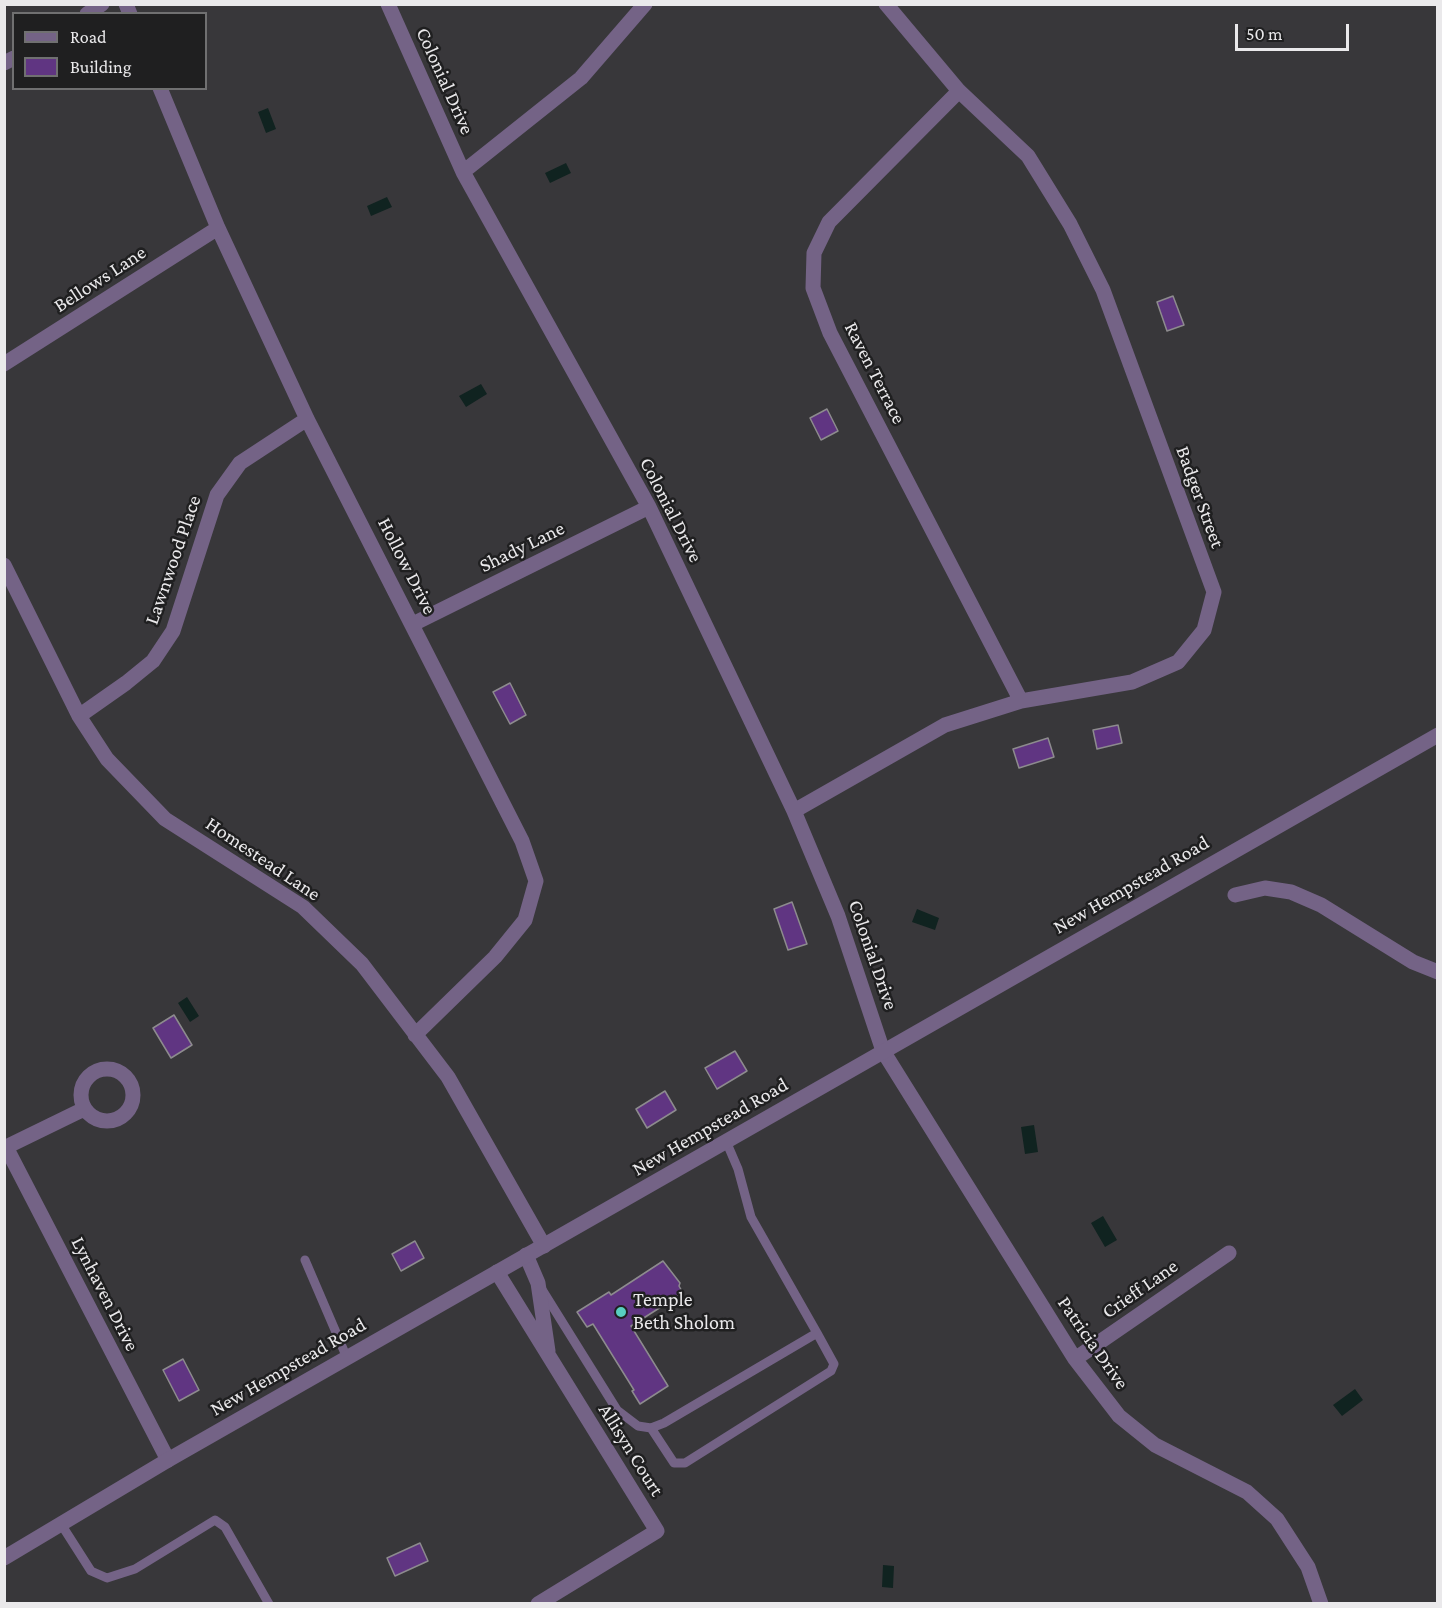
<!DOCTYPE html>
<style>
body{margin:0}
#map{position:relative;width:1442px;height:1608px;overflow:hidden;background:#38373a;font-family:"Crimson Pro",serif}
canvas{display:block}
.frame{position:absolute;inset:0;border:6px solid #eae9eb;pointer-events:none}
.legend{position:absolute;left:12px;top:12px;width:195px;height:78px;box-sizing:border-box;background:#1f1f20;border:2px solid #707071;margin:0;padding:8px 10px;list-style:none;font-size:18px;color:#eae9eb}
.legend li{display:flex;align-items:center;gap:12px;height:30px}
.legend b{width:30px;border:2px solid #707071}
.scale{position:absolute;left:1235px;top:24px;width:114px;height:27px;box-sizing:border-box;border:3px solid #eae9eb;border-top:0;padding-left:8px;font-size:18px;line-height:21px;white-space:nowrap;color:#eae9eb;-webkit-text-stroke:4px #1f1f20;paint-order:stroke}
</style>
<div id="map">
<canvas width="1442" height="1608"></canvas>
<div class="frame"></div>
<ul class="legend">
<li><b style="height:8px;background:#746386"></b>Road</li>
<li><b style="height:16px;background:#603582"></b>Building</li>
</ul>
<div class="scale">50 m</div>
</div>
<script>
const ctx = document.querySelector('canvas').getContext('2d');
ctx.lineJoin = 'round';
function fill(path, color) {
  ctx.fillStyle = color;
  ctx.fill(path, 'evenodd');
}
function toPath(rows) {
  const path = new Path2D();
  for (const r of rows) {
    if (r.length === 3) {
      path.moveTo(r[0] + r[2], r[1]);
      path.arc(r[0], r[1], r[2], 0, 2 * Math.PI);
      continue;
    }
    path.moveTo(r[0], r[1]);
    for (let i = 2; i < r.length; i += 2) path.lineTo(r[i], r[i + 1]);
  }
  return path;
}
function stroke(path, color, width, dash) {
  ctx.strokeStyle = color;
  ctx.lineWidth = width;
  ctx.lineCap = dash ? 'butt' : 'round';
  ctx.setLineDash(dash || []);
  ctx.stroke(path);
}
function write(font, color, halo, rows, align = 'center') {
  ctx.font = font + ' "Crimson Pro",serif';
  ctx.lineWidth = 5;
  ctx.setLineDash([]);
  ctx.textBaseline = 'middle';
  ctx.strokeStyle = halo;
  ctx.fillStyle = color;
  for (const [text, x, y, turn = 0] of rows) {
    ctx.save();
    ctx.translate(x, y);
    ctx.rotate((+turn || 0) * Math.PI / 180);
    ctx.textAlign = isNaN(turn) ? turn : align;
    if (halo) ctx.strokeText(text, 0, 0);
    ctx.fillText(text, 0, 0);
    ctx.restore();
  }
}
fill(toPath([
 [268,108,276,129,266,133,258,112],
 [566,163,571,173,550,183,545,173],
 [387,197,392,207,371,216,367,206],
 [481,384,487,394,466,407,459,396],
 [917,909,939,918,935,930,912,922],
 [187,997,199,1016,190,1022,178,1003],
 [1034,1125,1038,1152,1025,1154,1021,1127],
 [1103,1216,1117,1240,1105,1247,1091,1223],
 [1355,1389,1363,1400,1342,1416,1333,1405],
 [883,1565,894,1566,893,1588,882,1587]
]), '#102320');
const building = toPath([
 [1173,296,1184,325,1167,331,1157,302,1173,296],
 [827,409,838,431,821,440,810,418,827,409],
 [510,683,526,715,510,724,493,692,510,683],
 [1118,725,1122,743,1097,749,1093,730,1118,725],
 [1048,738,1054,757,1019,768,1013,749,1048,738],
 [792,902,807,944,788,950,774,909,792,902],
 [174,1015,192,1045,171,1058,153,1028,174,1015],
 [735,1051,747,1071,717,1089,705,1068,735,1051],
 [665,1091,676,1110,647,1128,636,1109,665,1091],
 [415,1241,424,1258,401,1271,392,1254,415,1241],
 [663,1261,680,1283,679,1286,683,1293,631,1326,668,1386,640,1404,632,1391,634,1390,593,1324,587,1327,577,1312,609,1292,611,1295,663,1261],
 [183,1359,199,1390,179,1401,163,1370,183,1359],
 [420,1543,428,1561,395,1576,387,1558,420,1543]
]);
fill(building, '#603582');
stroke(building, '#8d8b8e', 1.5);
stroke(toPath([
 [726,1141,738,1169,751,1217,817,1333],
 [305,1260,347,1358],
 [541,1288,617,1410,638,1426,651,1428,664,1423,817,1333,834,1364,831,1371,685,1463,674,1463,651,1428],
 [61,1524,91,1571,107,1578,135,1569,215,1520,225,1527,269,1604]
]), '#746386', 9);
stroke(toPath([
 [126,4,130,14],
 [388,4,463,172,649,507,794,811,838,916,883,1051,1075,1359,1119,1416,1155,1445,1247,1492,1277,1519,1308,1567,1321,1604],
 [87,14,102,4],
 [4,63,14,58],
 [160,88,218,228,307,419,522,841,536,881,525,920,495,957,415,1035],
 [959,91,829,222,814,253,813,288,830,333,1021,701],
 [463,172,581,78,645,4],
 [4,364,218,228],
 [4,565,79,716,107,759,165,819,303,907,362,964,448,1077,544,1246],
 [413,624,649,507],
 [79,716,126,683,153,661,173,631,217,495,240,463,307,419],
 [794,811,945,725,1021,701,1132,682,1178,662,1204,630,1214,592,1103,290,1070,224,1028,156,959,91,886,4],
 [1235,895,1265,888,1291,892,1321,905,1413,962,1438,972],
 [107,1095,26],
 [6,1147,168,1460],
 [4,1148,84,1109],
 [526,1255,538,1283,548,1351],
 [497,1272,657,1531,538,1604],
 [1075,1359,1229,1253]
]), '#746386', 15);
stroke(toPath([
 [4,1558,168,1460,1438,735]
]), '#746386', 15);
for (const [x, y, r, color] of [
 [621,1312,6,"#58cec0"]
]) {
  const dot = new Path2D();
  dot.arc(x, y, r, 0, 2 * Math.PI);
  ctx.fillStyle = color;
  ctx.fill(dot);
  stroke(dot, '#1f1f20', 2);
}
write('20px', '#eae9eb', '#1f1f20', [
 ["Colonial Drive",445,81,66],
 ["Bellows Lane",100,279,-33],
 ["Raven Terrace",875,373,63],
 ["Badger Street",1200,497,70],
 ["Colonial Drive",671,510,63],
 ["Shady Lane",522,547,-26],
 ["Lawnwood Place",173,560,-71],
 ["Hollow Drive",407,566,63],
 ["Homestead Lane",263,859,34],
 ["New Hempstead Road",1131,885,-30],
 ["Colonial Drive",873,955,71],
 ["New Hempstead Road",710,1127,-30],
 ["Crieff Lane",1140,1289,-35],
 ["Lynhaven Drive",105,1294,63],
 ["Patricia Drive",1093,1343,55],
 ["New Hempstead Road",288,1367,-30],
 ["Allisyn Court",631,1450,58]
]);
write('20px', '#eae9eb', '#1f1f20', [
 ["Temple",633,1300],
 ["Beth Sholom",633,1323]
], 'left');
</script>
